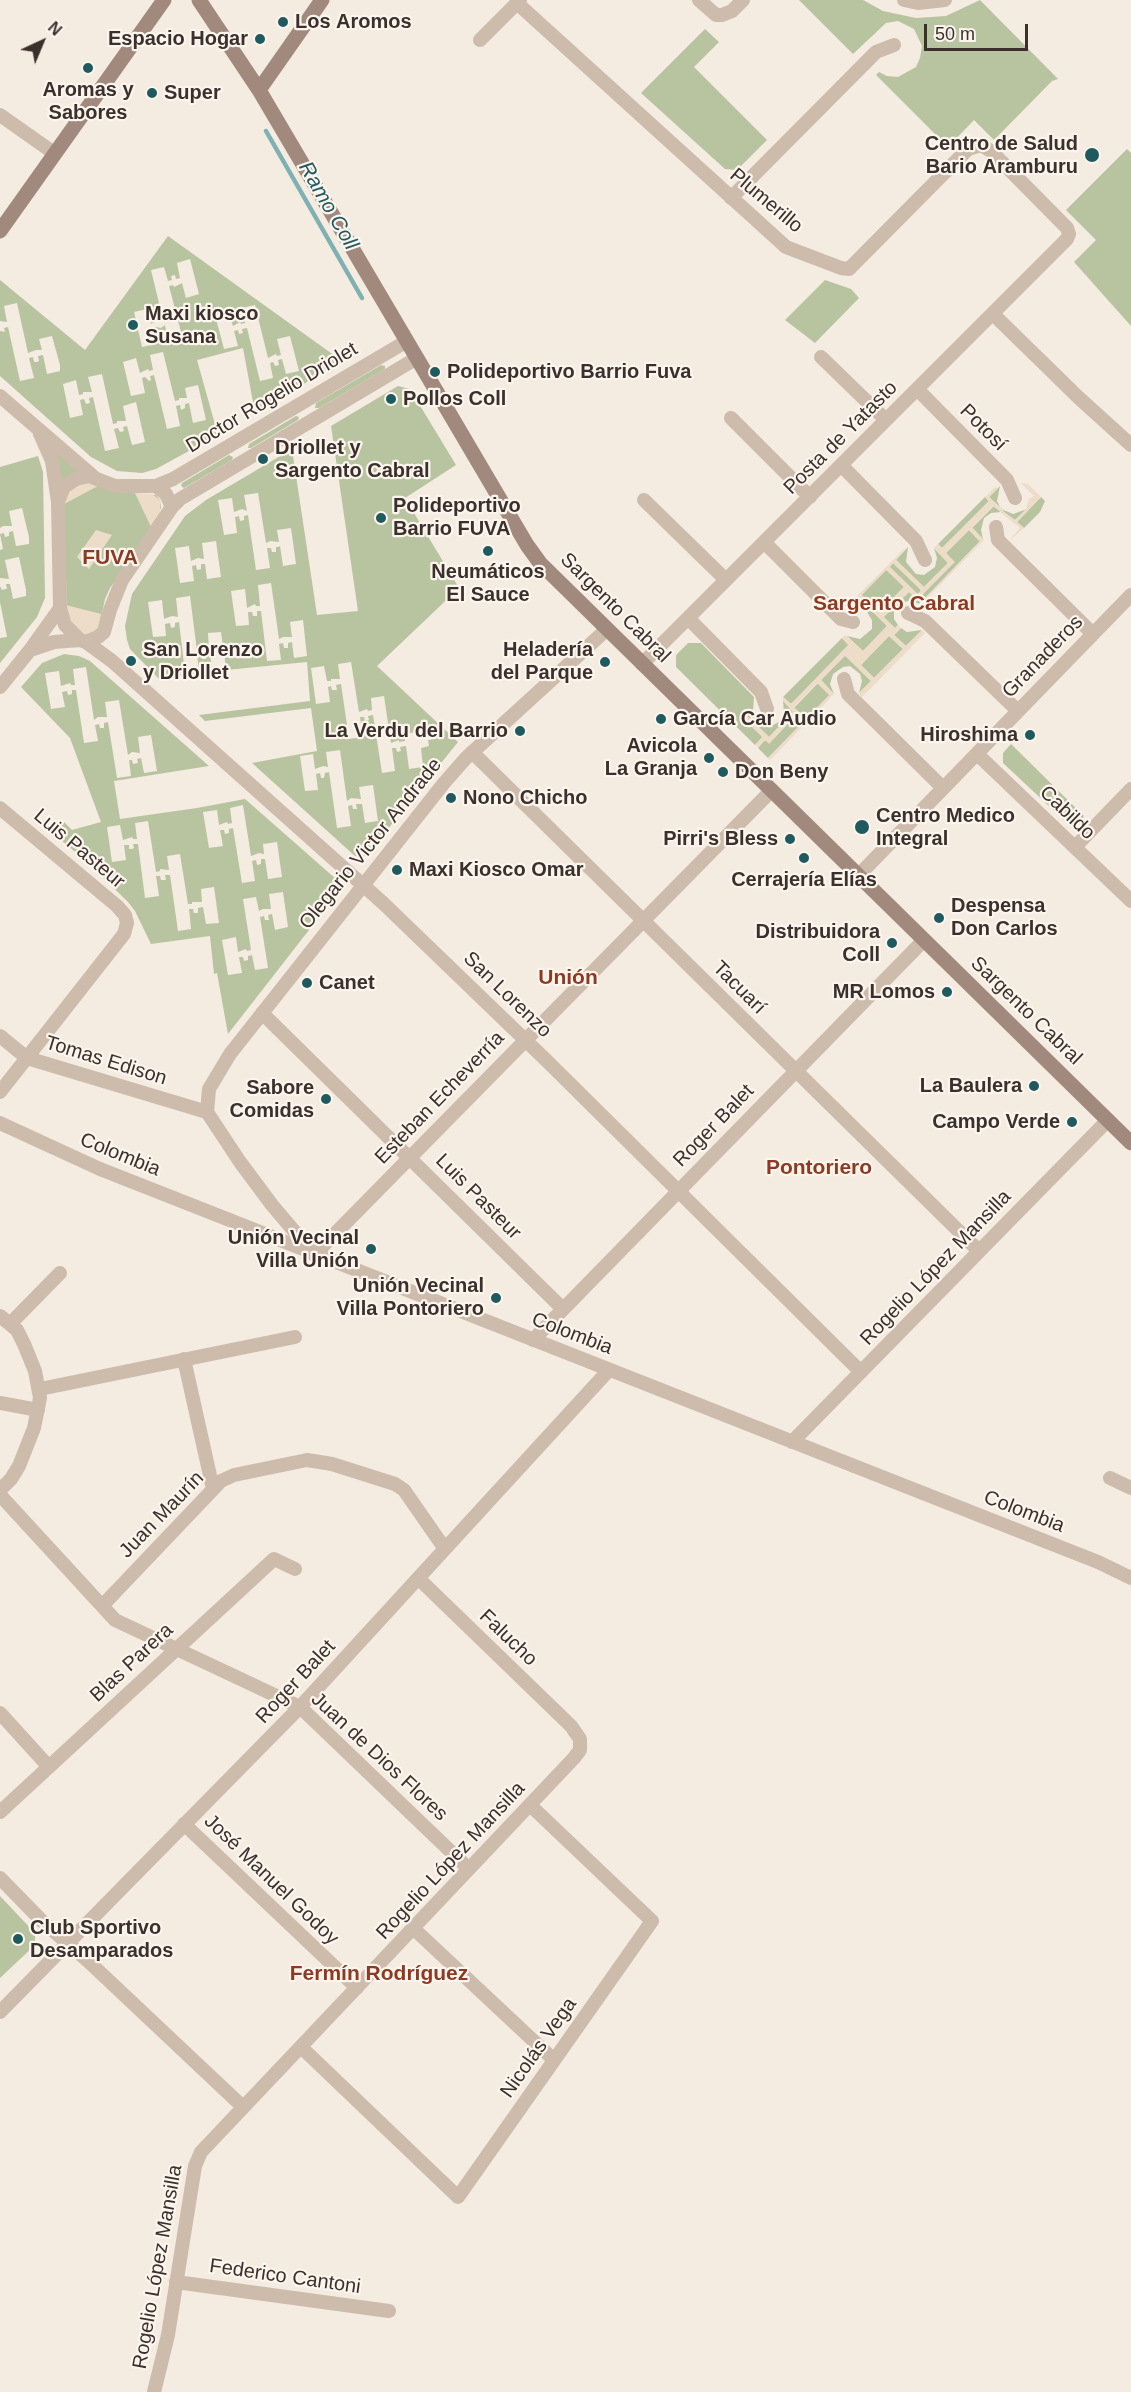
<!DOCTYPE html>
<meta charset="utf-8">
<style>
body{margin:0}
#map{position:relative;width:1131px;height:2392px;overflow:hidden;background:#f4ebe1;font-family:Arial,sans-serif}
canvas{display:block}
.north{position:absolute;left:12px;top:12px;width:60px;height:60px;-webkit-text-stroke:4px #fbf5ee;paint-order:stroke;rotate:44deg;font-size:16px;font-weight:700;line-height:24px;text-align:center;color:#3b302b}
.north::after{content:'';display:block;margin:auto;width:21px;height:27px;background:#3b302b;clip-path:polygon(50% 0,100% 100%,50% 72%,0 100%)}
.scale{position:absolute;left:924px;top:24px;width:104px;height:27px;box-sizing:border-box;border:3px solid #3b302b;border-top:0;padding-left:8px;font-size:18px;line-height:21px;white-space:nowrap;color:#3b302b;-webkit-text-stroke:4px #fbf5ee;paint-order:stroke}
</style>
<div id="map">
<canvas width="1131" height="2392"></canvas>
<div class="north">N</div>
<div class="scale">50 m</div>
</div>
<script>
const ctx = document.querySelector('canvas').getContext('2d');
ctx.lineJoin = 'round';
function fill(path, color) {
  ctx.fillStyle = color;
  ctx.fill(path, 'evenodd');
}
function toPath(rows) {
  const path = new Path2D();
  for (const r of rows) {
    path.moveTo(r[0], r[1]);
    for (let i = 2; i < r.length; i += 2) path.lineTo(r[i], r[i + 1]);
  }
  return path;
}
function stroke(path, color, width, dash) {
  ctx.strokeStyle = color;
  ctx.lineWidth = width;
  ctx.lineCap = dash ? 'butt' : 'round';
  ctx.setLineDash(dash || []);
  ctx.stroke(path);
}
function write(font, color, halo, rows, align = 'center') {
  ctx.font = font + ' Arial,sans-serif';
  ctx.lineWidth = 4.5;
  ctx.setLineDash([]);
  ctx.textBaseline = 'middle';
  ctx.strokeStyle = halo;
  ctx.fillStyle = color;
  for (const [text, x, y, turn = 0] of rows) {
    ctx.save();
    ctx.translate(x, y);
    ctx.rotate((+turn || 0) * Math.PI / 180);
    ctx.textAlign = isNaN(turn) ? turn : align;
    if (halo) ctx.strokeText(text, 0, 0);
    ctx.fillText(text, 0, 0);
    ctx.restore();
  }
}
fill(toPath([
 [799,0,863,0,883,11,916,18,946,16,980,0,1058,79,1052,81,994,140,974,120,948,147,876,75,879,72,887,76,898,77,916,67,920,58,922,46,914,29,898,21,886,23,853,54],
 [705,29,719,42,694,67,767,140,737,170,725,169,641,93],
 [1127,149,1131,153,1131,326,1074,262,1096,240,1066,210],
 [168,236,342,361,255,413,243,348,197,360,218,435,156,469,142,473,117,471,91,457,0,376,0,331,5,332,4,328,8,327,20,381,34,378,29,358,33,357,34,362,37,362,39,361,38,356,43,355,47,374,60,371,60,365,52,336,39,339,42,350,36,350,28,353,17,303,4,306,7,322,0,321,0,280,85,350],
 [190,259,199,294,186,298,182,283,174,287,173,285,169,286,182,336,168,340,165,325,161,328,156,327,152,328,156,344,142,347,134,312,147,309,151,324,155,322,154,318,158,317,159,321,163,320,151,270,164,267,168,281,172,280,171,276,175,275,176,279,180,278,177,263],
 [255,305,268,358,276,354,277,356,281,355,277,339,290,336,299,371,286,374,282,359,278,360,279,365,275,366,273,362,270,363,273,378,260,381,247,328,242,329,243,333,239,334,238,330,234,331,238,346,224,349,215,315,228,312,233,326,240,322,241,324,245,323,242,308],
 [163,352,175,401,179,400,179,398,187,398,185,388,198,385,206,420,193,423,189,403,185,404,185,408,181,410,180,405,176,406,180,426,167,429,154,375,150,376,151,380,149,381,145,377,142,378,145,393,131,396,123,362,136,358,140,373,148,369,149,371,153,370,150,355],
 [102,374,113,424,117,423,117,421,126,421,123,406,136,402,145,442,132,445,127,426,123,427,124,431,120,432,118,428,114,429,119,448,105,451,93,397,89,398,90,403,86,404,84,399,80,400,83,415,70,418,63,384,76,380,79,395,83,394,83,392,92,392,88,377],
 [825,280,851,289,859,298,815,343,785,320],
 [381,365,385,366,385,369,319,408,315,408,316,403],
 [398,386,410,389,456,465,405,498,459,588,377,666,458,742,366,856,355,856,252,763,317,751,311,708,205,721,199,715,310,701,307,662,206,672,160,680,130,649,127,640,125,626,132,594,185,516,206,500,292,449,317,615,358,611,331,426],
 [258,493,266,543,270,541,279,542,277,530,291,528,296,564,283,566,280,546,278,547,276,547,276,552,272,552,271,548,267,548,270,568,256,570,248,515,244,516,244,520,240,521,239,516,235,517,237,533,224,535,218,500,232,498,234,512,242,509,247,511,244,495],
 [216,541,221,577,207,579,205,564,201,564,201,569,197,570,196,565,192,566,194,581,180,583,175,548,189,546,191,561,198,558,204,559,202,543],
 [271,583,279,639,283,637,292,637,290,622,303,620,307,656,294,658,292,642,288,643,288,648,284,648,283,643,279,644,281,660,267,661,261,611,257,611,257,616,253,616,252,612,248,612,249,625,236,626,231,591,245,589,247,608,255,604,256,606,260,606,258,585],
 [190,596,197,651,201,648,209,649,208,633,221,632,226,667,212,669,210,654,206,654,206,659,202,659,201,655,197,655,199,671,185,673,179,622,175,623,175,627,171,628,170,623,165,624,166,636,153,637,148,602,162,600,164,619,172,616,178,617,176,598],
 [351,662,359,712,367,709,368,711,372,710,371,698,384,696,391,743,399,740,399,742,405,741,404,734,417,732,418,735,430,733,431,740,428,740,429,746,421,748,423,767,409,769,406,746,400,747,401,751,397,752,396,748,392,748,395,771,382,773,373,715,368,716,369,720,365,721,364,717,360,717,363,737,349,739,341,684,336,685,337,690,332,690,331,686,328,687,330,702,316,704,311,668,324,666,327,681,331,681,331,679,340,679,338,664],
 [340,750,347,801,351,798,361,799,359,787,373,785,378,821,365,823,362,804,356,804,357,809,353,809,352,805,348,806,351,826,337,828,329,772,325,773,324,778,321,778,320,773,316,774,318,790,305,791,300,756,313,754,315,769,323,766,328,767,326,752],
 [296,416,299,417,298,420,251,448,248,448,249,444],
 [53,447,80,470,62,482],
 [229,455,233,457,232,460,184,488,181,486,182,483],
 [38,456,43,472,45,598,37,617,0,663,0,638,7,637,0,602,0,586,2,590,5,589,7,589,6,584,10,584,13,599,26,596,26,590,19,557,5,560,9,579,0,578,0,550,3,549,0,534,4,533,5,537,9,536,9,532,13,531,16,546,29,544,29,537,22,508,9,511,12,526,3,526,0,528,0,467],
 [94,484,111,491,156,495,160,500,161,508,140,545,110,588,105,599,99,628,67,615,64,504],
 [1000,486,997,501,1001,509,1013,514,1027,509,1015,520,1004,512,1001,508,989,497],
 [985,497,989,501,942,548,938,544],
 [1041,497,1045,501,1040,512,1024,528,1017,522],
 [994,506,1001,512,991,513,984,518,981,530,983,539,972,528],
 [969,530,980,541,923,600,920,597,954,562,946,553],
 [908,547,906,562,916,574,924,575,935,567,937,558,934,548,948,563,924,587,896,560],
 [893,563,921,590,917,595,889,567],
 [887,569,904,587,879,612,861,595],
 [909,592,922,604,908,601,901,603,894,612,894,619,898,625,895,628,883,617],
 [859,598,887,626,863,651,847,636,860,639,872,629,872,620,867,612,859,608,848,609],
 [901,628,907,632,922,630,906,646,894,635],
 [889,636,903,649,874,678,861,665],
 [842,638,849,645,791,704,783,697],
 [688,643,701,643,754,697,753,711,758,722,771,726,779,722,784,713,783,701,794,711,769,737,743,712,740,715,763,737,755,745,676,667,676,655],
 [64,654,79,656,90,661,209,766,114,781,120,819,197,808,245,799,336,879,337,894,228,1034,217,973,214,974,210,936,151,944,135,911,128,902,85,860,50,831,64,822,72,830,101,822,70,738,21,687,42,663],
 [86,667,94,720,98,717,107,717,105,702,119,700,128,755,132,752,140,753,138,737,151,735,157,771,144,773,141,758,137,759,138,763,133,764,132,760,129,760,131,776,117,778,108,722,104,723,104,728,100,728,99,724,95,725,98,741,84,743,76,690,72,690,72,694,68,695,67,691,62,692,65,707,51,709,45,673,59,671,61,686,70,683,71,685,75,685,73,669],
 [243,805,251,856,259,853,264,854,263,844,277,842,282,877,268,879,265,859,261,859,261,864,257,865,256,860,252,861,255,881,242,883,233,828,229,829,229,833,225,834,224,830,220,830,223,846,209,848,203,812,217,810,219,825,227,822,228,824,232,823,230,808],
 [148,821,156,872,160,871,160,869,169,870,167,856,180,854,188,904,192,904,192,902,202,902,201,889,214,887,219,923,206,924,203,907,198,908,198,913,194,913,193,909,189,909,191,929,178,931,170,875,165,875,166,880,161,880,160,876,156,876,159,896,145,898,138,844,133,844,134,848,132,849,129,849,129,845,124,845,126,860,112,862,107,827,120,825,123,840,132,837,133,839,137,839,135,823],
 [283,892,288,927,275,930,272,914,268,915,269,920,265,920,264,916,260,917,268,968,255,970,252,955,248,956,248,960,244,961,243,957,239,957,242,973,228,975,222,940,236,937,238,952,246,949,247,951,251,950,243,899,256,897,259,911,263,909,271,909,269,894],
 [845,655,871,681,859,693,862,681,860,674,850,666,843,667,833,674,830,684,834,694,821,680],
 [818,683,830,695,768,758,758,748,765,740,769,743,799,712,794,708],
 [1011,744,1084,816,1079,823,1066,822,1003,763,1003,753],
 [0,1896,35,1933,35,1945,0,1978]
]), '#b8c4a0');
fill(toPath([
 [87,482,98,486,64,504,68,491,76,484],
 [1021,483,1028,484,1041,497,1017,522,1024,528,1009,541,1020,528,993,506,972,527,984,540,930,595,922,604,909,592,884,617,895,628,898,625,901,628,894,635,906,646,922,630,925,633,862,697,859,693,871,681,845,656,821,680,834,694,770,760,768,758,829,695,817,683,794,707,799,712,769,744,765,740,758,747,755,745,762,737,740,715,743,712,769,737,793,712,783,701,783,697,791,704,848,645,842,638,845,635,863,651,887,626,859,598,848,609,846,607,907,546,896,560,924,587,948,563,934,548,938,544,942,548,989,502,985,497,995,487,997,489,989,497,1004,512,1015,520,1026,509,1029,499,1034,496],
 [969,530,980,542,923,600,920,597,955,562,946,553],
 [893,563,921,590,918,594,890,567],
 [886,570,904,587,879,612,862,595],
 [889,636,903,649,874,678,861,665],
 [135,493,152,494,160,500,160,515,151,527],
 [96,530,112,535,89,569,77,557],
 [66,605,101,614,98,630,88,635,81,633,71,623]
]), '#ecdcc8');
stroke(toPath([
 [266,131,362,298]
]), '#7fb0b2', 4.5);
stroke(toPath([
 [699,0,716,15,722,15,732,11,743,0],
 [904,0,918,3,945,0],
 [517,3,786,247,841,268,849,269,968,149,981,145,991,151,1067,228,1069,234,1067,239,642,664],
 [480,40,520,0],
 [0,115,54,153],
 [731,198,876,52,894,45],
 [993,314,1079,398,1131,445],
 [821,357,886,420],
 [917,389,1007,480,1015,498],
 [0,396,94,477],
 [731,418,810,497],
 [40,434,52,461,58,502],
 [841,465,916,541,925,560],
 [156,486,173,479,407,341],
 [644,500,726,580],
 [172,507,166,494,156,486,115,486,89,476,76,479,64,487,58,502,60,608,65,625,80,640,86,642,112,661,383,903,547,1061,861,1372],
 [996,527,998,540,1093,634],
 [764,542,841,619,853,622],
 [908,613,925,621,1018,711],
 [688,618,761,692,767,709],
 [86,642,98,637,104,632,110,610,122,580,172,507,180,499,417,358],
 [30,650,54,642,80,640],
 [844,679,848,694,943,788],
 [0,687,30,650,60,608],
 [472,752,979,1251],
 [977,754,1131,901],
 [0,808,117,906,125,915,127,923,124,934,0,1092],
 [1075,847,1131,789],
 [858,876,1131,595],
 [262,1013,563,1309],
 [0,1036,27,1058,207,1112],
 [207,1112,209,1089,230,1054,444,783,466,758,606,630],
 [207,1112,240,1162,272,1205,311,1251],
 [0,1123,100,1169,1098,1562,1131,1578],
 [314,1255,771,791],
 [0,1316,17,1330,24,1344,35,1371,40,1398,34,1428,19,1466,11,1479,0,1490],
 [10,1324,60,1273],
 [533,1340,924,940],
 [184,1359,213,1489],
 [40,1389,295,1337],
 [0,1403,38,1410],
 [792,1442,1108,1120],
 [1110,1478,1131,1488],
 [0,1495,115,1620,300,1707,469,1869],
 [102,1606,221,1481,234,1475,307,1460,332,1464,395,1484,404,1490,445,1549],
 [0,1713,49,1767],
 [0,1812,274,1559,295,1569],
 [184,1824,357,1988],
 [0,1878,42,1921,88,1961,243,2107],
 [413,1928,554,2060],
 [0,2012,300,1707,609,1370],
 [301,2047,458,2197,652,1921,530,1805],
 [176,2282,389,2311],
 [154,2392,168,2335,195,2166,201,2152,574,1758,580,1750,580,1739,571,1726,418,1578]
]), '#cdbbac', 14);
stroke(toPath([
 [199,0,259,90,527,545,540,563,1131,1143],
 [259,90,322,0],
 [0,231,164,0]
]), '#a18a7d', 15);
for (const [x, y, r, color] of [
 [283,22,6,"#1f5a5e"],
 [260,39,6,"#1f5a5e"],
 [88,68,6,"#1f5a5e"],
 [152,93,6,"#1f5a5e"],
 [1092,155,8,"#1f5a5e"],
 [133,325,6,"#1f5a5e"],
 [435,372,6,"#1f5a5e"],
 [391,399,6,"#1f5a5e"],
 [263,459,6,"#1f5a5e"],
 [381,518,6,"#1f5a5e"],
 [488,551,6,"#1f5a5e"],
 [131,661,6,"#1f5a5e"],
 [605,662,6,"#1f5a5e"],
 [661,719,6,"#1f5a5e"],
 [520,731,6,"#1f5a5e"],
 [1030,735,6,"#1f5a5e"],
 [709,758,6,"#1f5a5e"],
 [723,772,6,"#1f5a5e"],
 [451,798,6,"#1f5a5e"],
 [862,827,8,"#1f5a5e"],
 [790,839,6,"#1f5a5e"],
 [804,858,6,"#1f5a5e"],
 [397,870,6,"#1f5a5e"],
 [939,918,6,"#1f5a5e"],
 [892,943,6,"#1f5a5e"],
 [307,983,6,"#1f5a5e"],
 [947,992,6,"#1f5a5e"],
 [1034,1086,6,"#1f5a5e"],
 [326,1099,6,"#1f5a5e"],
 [1072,1122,6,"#1f5a5e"],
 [371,1249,6,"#1f5a5e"],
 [496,1298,6,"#1f5a5e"],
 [18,1939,6,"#1f5a5e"]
]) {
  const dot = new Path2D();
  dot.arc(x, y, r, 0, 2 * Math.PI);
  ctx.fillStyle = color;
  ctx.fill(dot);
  stroke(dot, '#fbf5ee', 2);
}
write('bold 20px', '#3b302b', '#fbf5ee', [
 ["Los Aromos",295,22],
 ["Espacio Hogar",248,39,"right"],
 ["Aromas y",88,90,"center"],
 ["Sabores",88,113,"center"],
 ["Super",164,93],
 ["Centro de Salud",1078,144,"right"],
 ["Bario Aramburu",1078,167,"right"],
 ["Maxi kiosco",145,314],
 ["Susana",145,337],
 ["Polideportivo Barrio Fuva",447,372],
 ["Pollos Coll",403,399],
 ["Driollet y",275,448],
 ["Sargento Cabral",275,471],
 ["Polideportivo",393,506],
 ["Barrio FUVA",393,529],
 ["Neumáticos",488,572,"center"],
 ["El Sauce",488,595,"center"],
 ["San Lorenzo",143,650],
 ["y Driollet",143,673],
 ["Heladería",593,650,"right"],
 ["del Parque",593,673,"right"],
 ["García Car Audio",673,719],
 ["La Verdu del Barrio",508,731,"right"],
 ["Hiroshima",1018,735,"right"],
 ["Avicola",697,746,"right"],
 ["La Granja",697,769,"right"],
 ["Don Beny",735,772],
 ["Nono Chicho",463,798],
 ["Centro Medico",876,816],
 ["Integral",876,839],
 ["Pirri's Bless",778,839,"right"],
 ["Maxi Kiosco Omar",409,870],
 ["Cerrajería Elías",804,880,"center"],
 ["Despensa",951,906],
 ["Don Carlos",951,929],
 ["Distribuidora",880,932,"right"],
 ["Coll",880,955,"right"],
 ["Canet",319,983],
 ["MR Lomos",935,992,"right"],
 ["La Baulera",1022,1086,"right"],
 ["Sabore",314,1088,"right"],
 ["Comidas",314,1111,"right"],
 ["Campo Verde",1060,1122,"right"],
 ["Unión Vecinal",359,1238,"right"],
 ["Villa Unión",359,1261,"right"],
 ["Unión Vecinal",484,1286,"right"],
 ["Villa Pontoriero",484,1309,"right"],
 ["Club Sportivo",30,1928],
 ["Desamparados",30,1951]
], 'left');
write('20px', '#3b302b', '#fbf5ee', [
 ["Plumerillo",766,201,40],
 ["Doctor Rogelio Driolet",272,398,-31],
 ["Potosí",983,428,45],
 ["Posta de Yatasto",841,438,-45],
 ["Sargento Cabral",615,608,45],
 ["Granaderos",1043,657,-46],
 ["Cabildo",1067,813,44],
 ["Olegario Victor Andrade",371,844,-51],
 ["Luis Pasteur",79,849,40],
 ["Tacuarí",739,988,45],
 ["San Lorenzo",507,995,44],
 ["Sargento Cabral",1026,1011,44],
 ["Tomas Edison",106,1061,17],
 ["Esteban Echeverría",440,1098,-46],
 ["Roger Balet",714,1126,-46],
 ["Colombia",120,1155,22],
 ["Luis Pasteur",478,1197,45],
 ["Rogelio López Mansilla",936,1268,-46],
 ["Colombia",572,1334,21],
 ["Colombia",1024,1512,21],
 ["Juan Maurín",162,1515,-46],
 ["Falucho",508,1638,44],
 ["Blas Parera",132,1663,-43],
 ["Roger Balet",296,1682,-47],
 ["Juan de Dios Flores",379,1757,43],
 ["Rogelio López Mansilla",451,1861,-47],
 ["José Manuel Godoy",271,1880,44],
 ["Nicolás Vega",539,2048,-55],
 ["Rogelio López Mansilla",158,2267,-80],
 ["Federico Cantoni",285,2277,8]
]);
write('italic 21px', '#1f5a5e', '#fbf5ee', [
 ["Ramo Coll",328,206,60]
]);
write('bold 21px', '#8c3b22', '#fbf5ee', [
 ["FUVA",110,558],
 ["Sargento Cabral",894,604],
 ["Unión",568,978],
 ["Pontoriero",819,1168],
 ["Fermín Rodríguez",379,1974]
]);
</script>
